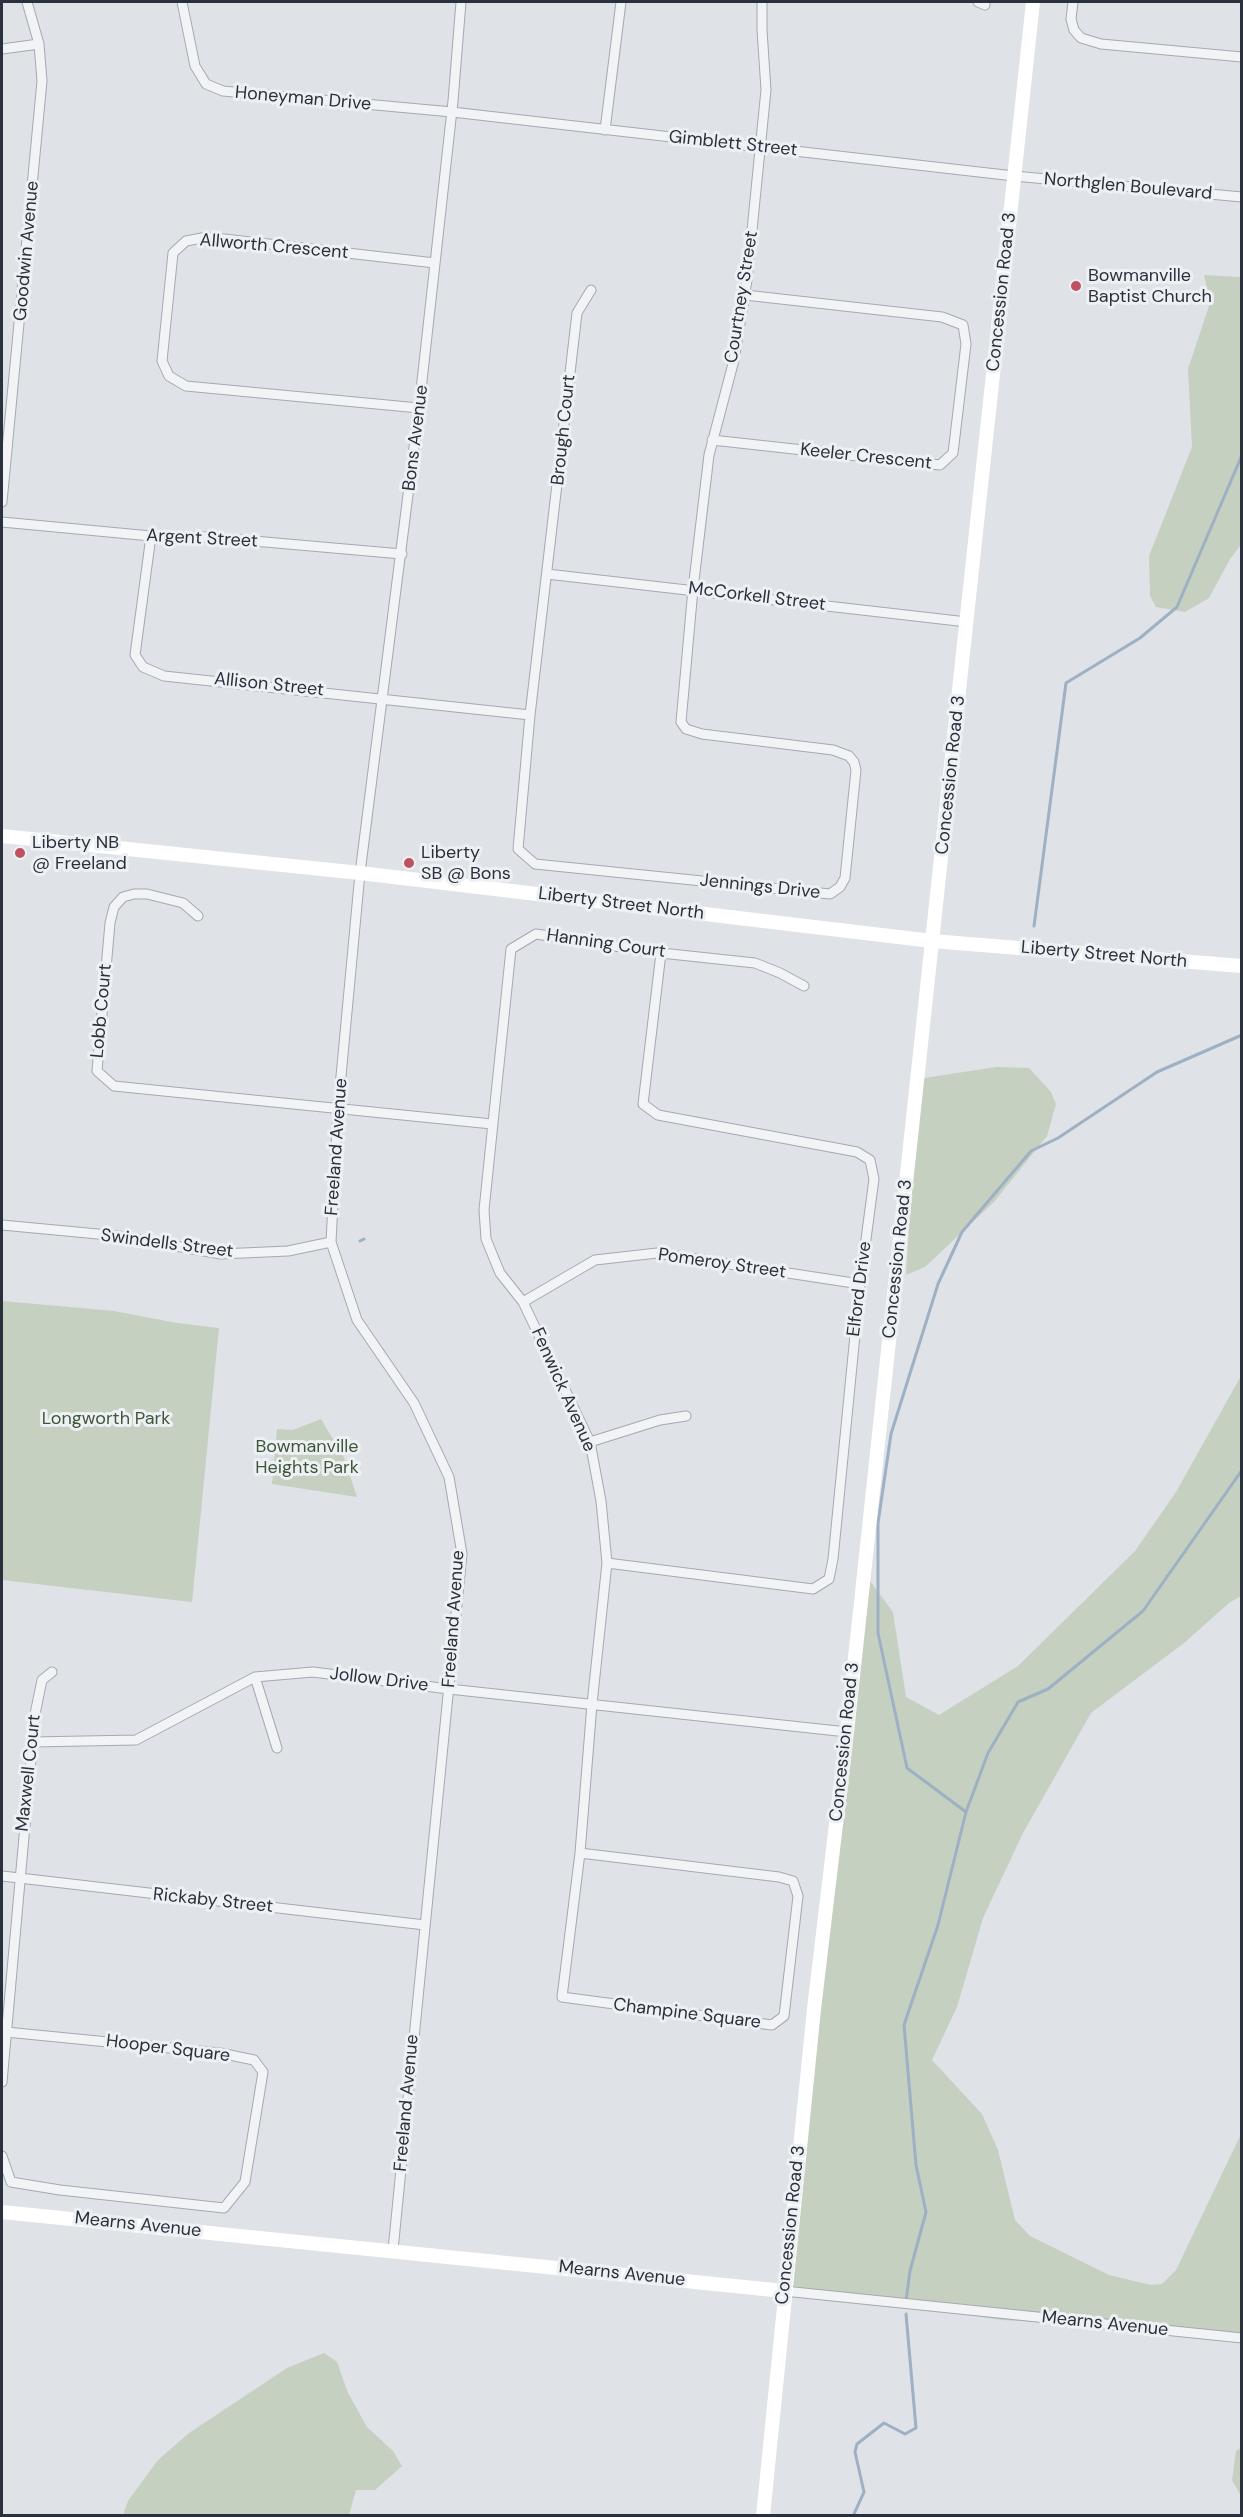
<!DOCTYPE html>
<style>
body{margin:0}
#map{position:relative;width:1243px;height:2517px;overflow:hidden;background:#dfe2e7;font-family:"DM Sans",sans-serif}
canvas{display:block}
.frame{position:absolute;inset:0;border:3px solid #2a303c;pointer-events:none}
</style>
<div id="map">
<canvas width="1243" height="2517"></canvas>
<div class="frame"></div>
</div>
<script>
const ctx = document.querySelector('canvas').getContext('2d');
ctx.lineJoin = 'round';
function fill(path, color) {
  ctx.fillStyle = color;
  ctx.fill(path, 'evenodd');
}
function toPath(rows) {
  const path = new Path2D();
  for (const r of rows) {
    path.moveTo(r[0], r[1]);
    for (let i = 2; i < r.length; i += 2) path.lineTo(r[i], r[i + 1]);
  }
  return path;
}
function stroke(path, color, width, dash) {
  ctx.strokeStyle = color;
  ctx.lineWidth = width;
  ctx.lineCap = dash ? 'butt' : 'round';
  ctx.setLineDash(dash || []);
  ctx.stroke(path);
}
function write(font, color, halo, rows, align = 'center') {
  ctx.font = font + ' "DM Sans",sans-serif';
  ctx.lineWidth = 6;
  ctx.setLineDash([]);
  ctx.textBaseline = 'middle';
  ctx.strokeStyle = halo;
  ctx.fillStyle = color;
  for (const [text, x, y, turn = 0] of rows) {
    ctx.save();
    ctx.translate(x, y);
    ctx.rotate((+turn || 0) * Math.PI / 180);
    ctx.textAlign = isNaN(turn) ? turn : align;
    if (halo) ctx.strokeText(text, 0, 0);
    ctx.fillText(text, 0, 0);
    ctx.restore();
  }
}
fill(toPath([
 [1204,275,1241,277,1241,545,1230,559,1209,598,1185,612,1156,607,1150,596,1149,556,1192,447,1188,369,1210,303],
 [996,1067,1029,1068,1051,1092,1056,1104,1047,1136,994,1202,925,1267,906,1275,918,1079],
 [2,1301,114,1311,177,1323,219,1328,192,1602,2,1580],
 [1241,1376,1241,1596,1229,1603,1184,1643,1091,1713,1023,1833,983,1918,957,2007,932,2060,982,2114,998,2150,1015,2220,1030,2236,1109,2275,1151,2285,1162,2284,1176,2270,1241,2134,1241,2333,1002,2320,793,2290,790,2271,855,1592,870,1581,893,1612,906,1697,939,1715,1018,1666,1135,1551,1176,1492],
 [321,1419,344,1458,357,1497,272,1484,277,1429,293,1430],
 [324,2353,337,2362,348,2393,367,2427,393,2451,402,2466,375,2490,356,2490,349,2515,123,2515,128,2501,158,2460,189,2433,287,2368],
 [1241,2448,1241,2496,1232,2480,1236,2451]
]), '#c5d0c1');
stroke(toPath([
 [1034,926,1066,683,1140,638,1177,607,1242,455],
 [360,1241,364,1239],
 [966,1812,907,1768,878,1633,878,1523,891,1434,938,1284,962,1232,1031,1151,1058,1138,1157,1072,1242,1035],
 [906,2301,910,2271,926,2212,916,2165,904,2025,938,1925,966,1812,988,1753,1018,1702,1048,1689,1143,1611,1242,1470],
 [853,2516,864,2492,855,2452,857,2444,884,2423,905,2434,916,2428,906,2314]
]), '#9eb0c3', 3);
const street = toPath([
 [182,2,195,66,206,84,223,91,452,112,1014,176,1242,197],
 [978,2,985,5],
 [1073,2,1071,19,1074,30,1081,38,1101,44,1242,57],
 [2,49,39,44],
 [605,130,621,2],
 [591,290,577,313,530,715,518,849,535,864,830,894,840,887,845,878,856,770,854,762,849,756,833,750,702,734,686,729,681,722,693,589,709,455,734,360,747,280,766,90,762,30,762,2],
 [419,408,186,386,169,376,162,361,173,253,186,241,207,237,435,263],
 [712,440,940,465,953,453,966,344,963,325,942,317,745,295],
 [2,502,42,81,39,44,27,2],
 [2,522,151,536,208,537,402,554],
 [151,536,135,655,143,667,164,676,530,715],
 [547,574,967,622],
 [198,916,183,903,147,894,134,894,123,897,114,907,110,923,97,1071,114,1086,492,1124],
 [2,1225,119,1236,221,1254,288,1251,331,1242],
 [523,1302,595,1260,657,1253,860,1284],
 [590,1442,660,1420,686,1416],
 [607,1563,813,1589,829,1579,833,1559,860,1284,874,1179,870,1160,857,1152,658,1115,643,1104,661,953],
 [255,1677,277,1748],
 [32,1742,136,1740,255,1677,313,1672,449,1689,847,1732],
 [580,1853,779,1877,793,1881,798,1896,784,2016,772,2025,562,1997,580,1853,592,1704,607,1563,601,1501,590,1442,523,1302,500,1273,486,1239,484,1210,511,949,536,934,661,953,755,963,780,973,804,986],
 [2,1876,425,1925],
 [2,2082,35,1714,42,1680,52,1672],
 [2,2156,11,2182,60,2190,224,2208,245,2182,263,2072,254,2060,220,2053,6,2032],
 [393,2250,462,1554,449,1477,414,1403,357,1320,331,1242,338,1108,360,873,419,408,453,101,461,2],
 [784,2291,1242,2338]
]);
stroke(street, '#a5a9b0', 11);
stroke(street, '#f1f3f5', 9);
stroke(toPath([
 [2,836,360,873,932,941,1242,966],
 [2,2212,784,2291],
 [763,2516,814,2009,847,1732,1033,2]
]), '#fff', 14);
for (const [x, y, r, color] of [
 [1076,286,6,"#be5262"],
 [20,853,6,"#be5262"],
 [409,863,6,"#be5262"]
]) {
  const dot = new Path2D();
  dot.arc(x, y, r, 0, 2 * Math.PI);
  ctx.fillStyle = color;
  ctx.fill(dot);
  stroke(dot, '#eef1f4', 2);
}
write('18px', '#2a303c', '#eef1f4', [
 ["Honeyman Drive",303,99,5],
 ["Gimblett Street",733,144,6],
 ["Northglen Boulevard",1128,187,5],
 ["Allworth Crescent",274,247,5],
 ["Goodwin Avenue",27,251,-85],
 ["Concession Road 3",1002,292,-84],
 ["Courtney Street",742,297,-81],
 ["Brough Court",564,430,-84],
 ["Bons Avenue",416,438,-83],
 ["Keeler Crescent",866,457,6],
 ["Argent Street",202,539,3],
 ["McCorkell Street",757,597,7],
 ["Allison Street",269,685,6],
 ["Concession Road 3",951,775,-84],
 ["Jennings Drive",760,887,6],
 ["Liberty Street North",621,904,7],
 ["Hanning Court",606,944,8],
 ["Liberty Street North",1104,955,5],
 ["Lobb Court",102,1011,-85],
 ["Freeland Avenue",337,1147,-86],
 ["Swindells Street",167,1244,7],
 ["Concession Road 3",898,1259,-84],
 ["Pomeroy Street",722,1264,8],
 ["Elford Drive",860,1289,-83],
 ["Fenwick Avenue",563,1390,66],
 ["Freeland Avenue",454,1619,-86],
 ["Jollow Drive",379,1680,7],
 ["Concession Road 3",845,1742,-84],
 ["Maxwell Court",29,1773,-84],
 ["Rickaby Street",213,1901,6],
 ["Champine Square",687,2014,7],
 ["Hooper Square",168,2049,7],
 ["Freeland Avenue",407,2103,-85],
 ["Mearns Avenue",138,2225,6],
 ["Concession Road 3",791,2225,-84],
 ["Mearns Avenue",622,2274,6],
 ["Mearns Avenue",1105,2324,6]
]);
write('18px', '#2a303c', '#eef1f4', [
 ["Bowmanville",1088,276],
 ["Baptist Church",1088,297],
 ["Liberty NB",32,843],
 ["@ Freeland",32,864],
 ["Liberty",421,853],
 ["SB @ Bons",421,874]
], 'left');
write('18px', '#3e5639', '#eef1f4', [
 ["Longworth Park",106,1419],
 ["Bowmanville",307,1447],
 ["Heights Park",307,1468]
]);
</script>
